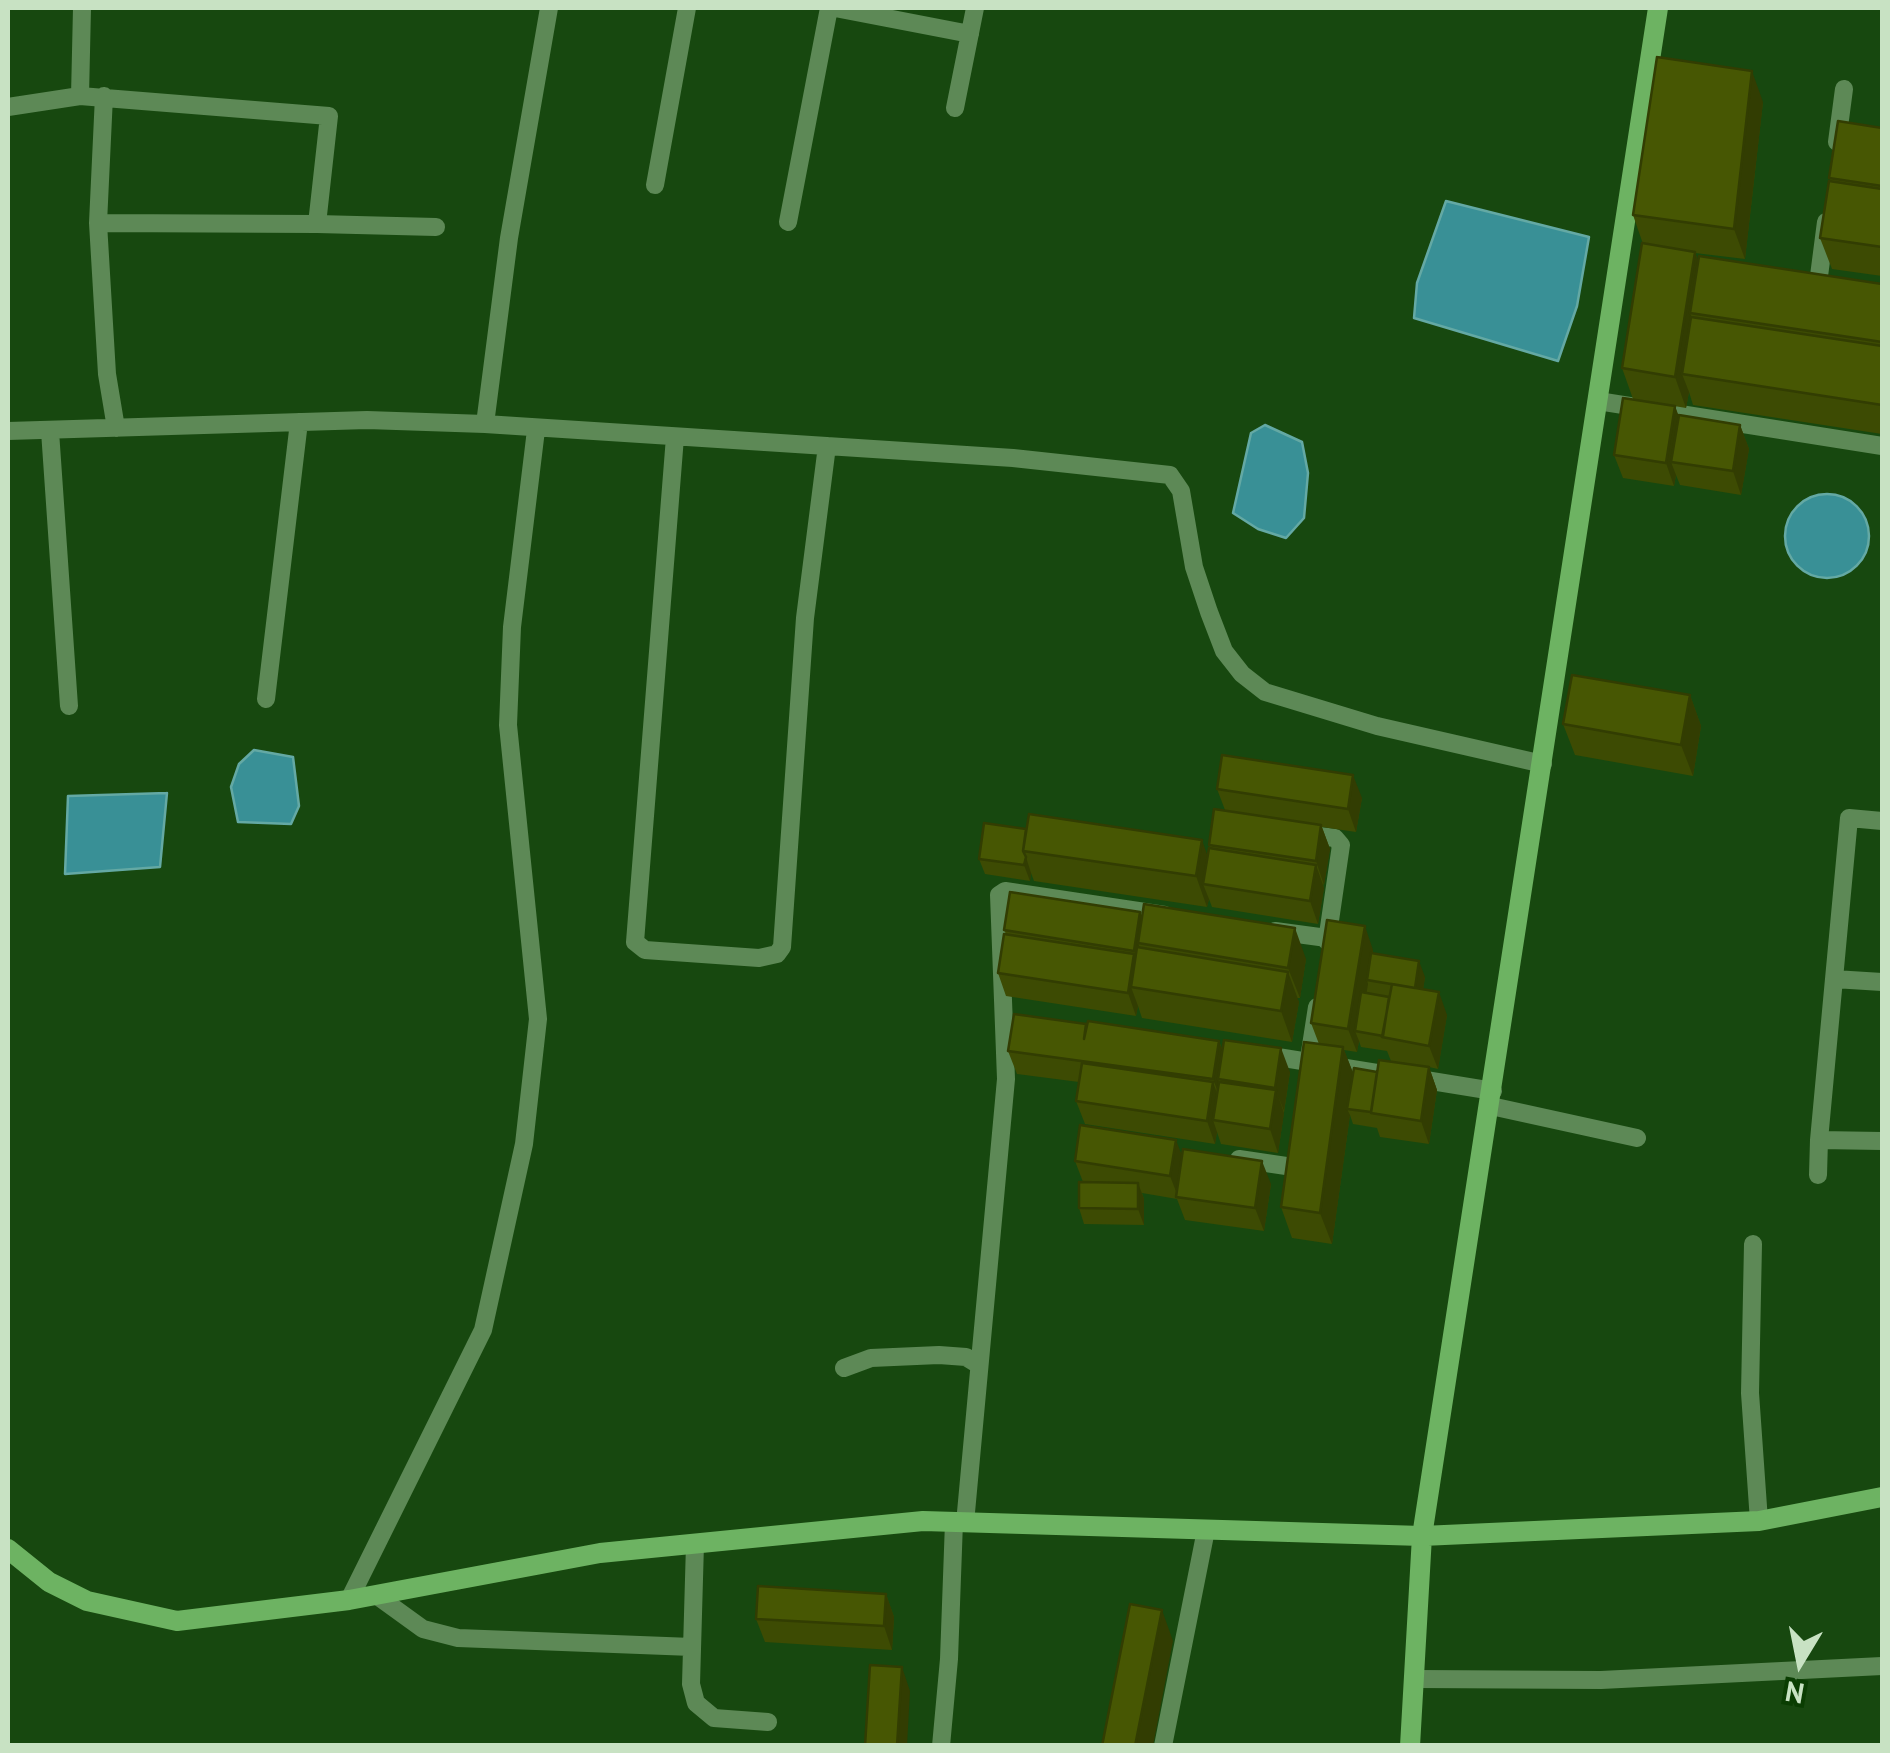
<!DOCTYPE html>
<style>
body{margin:0}
#map{position:relative;width:1890px;height:1753px;overflow:hidden;background:#17480f;font-family:"PT Sans",sans-serif}
canvas{display:block}
.frame{position:absolute;inset:0;border:10px solid #c8e2c3;pointer-events:none}
.north{position:absolute;left:1750px;top:1613px;width:100px;height:100px;-webkit-text-stroke:8px #0a3d02;paint-order:stroke;rotate:190deg;font-size:28px;font-weight:700;line-height:40px;text-align:center;color:#c8e2c3}
.north::after{content:'';display:block;margin:auto;width:35px;height:45px;background:#c8e2c3;clip-path:polygon(50% 0,100% 100%,50% 72%,0 100%)}
</style>
<div id="map">
<canvas width="1890" height="1753"></canvas>
<div class="frame"></div>
<div class="north">N</div>
</div>
<script>
const ctx = document.querySelector('canvas').getContext('2d');
ctx.lineJoin = 'round';
function fill(path, color) {
  ctx.fillStyle = color;
  ctx.fill(path, 'evenodd');
}
function toPath(rows) {
  const path = new Path2D();
  for (const r of rows) {
    if (r.length === 3) {
      path.moveTo(r[0] + r[2], r[1]);
      path.arc(r[0], r[1], r[2], 0, 2 * Math.PI);
      continue;
    }
    path.moveTo(r[0], r[1]);
    for (let i = 2; i < r.length; i += 2) path.lineTo(r[i], r[i + 1]);
  }
  return path;
}
function stroke(path, color, width, dash) {
  ctx.strokeStyle = color;
  ctx.lineWidth = width;
  ctx.lineCap = dash ? 'butt' : 'round';
  ctx.setLineDash(dash || []);
  ctx.stroke(path);
}
const water = toPath([
 [1446,201,1589,237,1577,306,1558,361,1414,318,1417,283,1446,201],
 [1265,425,1302,442,1308,473,1304,518,1286,538,1258,529,1233,513,1251,433,1265,425],
 [1827,536,42],
 [254,750,293,757,299,806,291,824,238,822,231,787,239,764,254,750],
 [167,793,160,867,65,874,68,796,167,793]
]);
fill(water, '#399096');
stroke(water, '#64a9a4', 2.5);
stroke(toPath([
 [835,8,970,34],
 [80,96,82,8],
 [104,96,98,223,107,374,116,428],
 [8,107,80,96,329,116,317,224,436,227],
 [955,108,975,8],
 [1837,142,1844,89],
 [655,185,687,8],
 [788,222,829,8],
 [98,223,317,224],
 [1819,276,1826,222],
 [1598,401,1882,446],
 [485,424,509,238,549,8],
 [8,431,367,420,485,424,1013,458,1170,475,1181,491,1194,567,1209,612,1224,651,1242,674,1265,692,1377,726,1543,764],
 [50,431,69,706],
 [675,437,635,942,645,950,759,958,777,954,782,947,805,618,827,446],
 [266,699,299,422],
 [1882,821,1849,818,1819,1140,1882,1141],
 [1304,834,1335,838,1341,845,1327,941],
 [1275,931,1327,938],
 [1834,979,1882,982],
 [1265,1055,1377,1073],
 [1308,1065,1317,1007],
 [1413,1078,1493,1091],
 [1491,1106,1637,1138],
 [1239,1159,1293,1167],
 [1818,1175,1819,1140],
 [1753,1244,1750,1393,1759,1521],
 [844,1368,871,1358,939,1355,966,1357,979,1365],
 [965,1523,1006,1079,999,895,1005,891,1165,915],
 [695,1544,691,1684,696,1703,714,1718,768,1722],
 [376,1595,423,1629,458,1638,692,1647],
 [349,1600,483,1330,524,1144,538,1019,508,725,512,627,536,430],
 [1416,1679,1601,1680,1882,1666],
 [941,1746,949,1659,954,1522],
 [1163,1746,1206,1530]
]), '#5d8956', 18);
stroke(toPath([
 [8,1549,49,1582,87,1601,177,1621,349,1600,600,1553,923,1521,1422,1536,1759,1521,1882,1497],
 [1410,1746,1422,1536,1658,8]
]), '#6db362', 20);
fill(toPath([
 [1763,102,1745,259,1695,253,1698,260,1882,284,1882,434,1693,405,1689,392,1686,408,1633,399,1622,368,1643,244,1633,215],
 [1882,128,1882,276,1832,269,1820,238,1831,181,1829,178],
 [1675,406,1678,416,1740,425,1749,449,1741,495,1680,485,1676,475,1674,486,1623,478,1614,455],
 [1690,695,1701,726,1693,776,1575,755,1563,724],
 [1217,789,1362,798,1356,832,1322,827,1330,849,1324,885,1323,884,1324,888,1318,924,1212,907,1209,899,1207,907,1034,881,1031,873,1030,881,985,874,979,859,984,823,1208,857,1210,848,1209,845,1225,810],
 [1140,912,1142,917,1306,959,1300,998,1297,998,1299,1002,1292,1042,1142,1018,1138,1006,1136,1016,1006,996,998,973,1006,934,1004,930],
 [1373,950,1373,953,1425,977,1423,989,1447,1015,1438,1069,1429,1067,1437,1090,1429,1144,1380,1137,1377,1128,1353,1124,1350,1115,1332,1244,1292,1238,1281,1207,1319,1044,1311,1023],
 [1359,1041,1361,1047,1387,1051,1391,1061,1377,1072,1353,1073,1344,1050,1357,1052],
 [1086,1024,1087,1027,1219,1041,1223,1051,1290,1072,1278,1153,1221,1144,1217,1132,1215,1144,1085,1124,1076,1101,1079,1082,1017,1074,1008,1051],
 [1182,1156,1271,1184,1264,1231,1185,1220,1177,1199,1142,1193,1144,1199,1144,1225,1084,1224,1079,1208,1083,1182,1075,1161],
 [886,1594,894,1617,892,1650,765,1642,756,1619]
]), '#3d4b03');
fill(toPath([
 [1752,71,1763,102,1745,259,1734,229],
 [1695,252,1706,283,1690,313,1698,334,1682,374,1689,392,1686,408,1675,377],
 [1675,406,1684,430,1671,462,1676,475,1674,486,1666,463],
 [1740,425,1749,449,1741,495,1733,471],
 [1690,695,1701,726,1693,776,1681,745],
 [1353,775,1362,798,1356,832,1348,809],
 [1321,825,1330,849,1324,885,1316,861],
 [1202,840,1213,871,1203,884,1209,899,1207,907,1196,876],
 [1026,857,1031,873,1030,881,1024,865],
 [1316,865,1324,888,1318,924,1310,901],
 [1140,912,1149,935,1138,943,1145,962,1143,974,1134,951],
 [1365,926,1373,950,1368,981,1367,980,1368,984,1360,1032,1355,1031,1359,1041,1357,1052,1348,1029],
 [1295,928,1306,959,1300,998,1288,968],
 [1134,954,1142,978,1131,987,1138,1006,1136,1016,1128,993],
 [1419,961,1425,977,1421,1004,1415,988],
 [1288,972,1299,1002,1292,1042,1281,1011],
 [1439,992,1447,1015,1438,1069,1429,1046],
 [1219,1041,1227,1064,1218,1079,1223,1092,1222,1102,1213,1079],
 [1343,1047,1355,1078,1347,1109,1350,1115,1332,1244,1320,1213],
 [1281,1048,1290,1072,1284,1111,1275,1088],
 [1429,1067,1437,1090,1429,1144,1421,1121],
 [1213,1082,1221,1105,1213,1120,1217,1132,1215,1144,1207,1121],
 [1276,1090,1284,1113,1278,1153,1270,1129],
 [1176,1140,1185,1163,1179,1199,1170,1176],
 [1262,1161,1271,1184,1264,1231,1255,1208],
 [1138,1183,1144,1199,1144,1225,1138,1209],
 [886,1594,894,1617,892,1650,884,1626],
 [1162,1610,1173,1641,1153,1746,1135,1746],
 [902,1667,910,1691,907,1746,897,1746]
]), '#323d02');
const building = toPath([
 [1657,57,1752,71,1734,229,1633,215,1657,57],
 [1838,121,1882,128,1882,186,1829,178,1838,121],
 [1829,181,1882,189,1882,247,1820,238,1829,181],
 [1642,243,1695,252,1675,377,1622,368,1642,243],
 [1699,256,1882,284,1882,342,1690,313,1699,256],
 [1691,317,1882,346,1882,405,1682,374,1691,317],
 [1623,398,1675,406,1666,463,1614,455,1623,398],
 [1679,415,1740,425,1733,471,1671,462,1679,415],
 [1572,675,1690,695,1681,745,1563,724,1572,675],
 [1222,755,1353,775,1348,809,1217,789,1222,755],
 [1214,809,1321,825,1316,861,1209,845,1214,809],
 [1029,814,1202,840,1196,876,1023,851,1029,814],
 [984,823,1026,829,1023,851,1026,857,1024,865,979,859,984,823],
 [1209,848,1316,865,1310,901,1203,884,1209,848],
 [1010,892,1140,912,1134,951,1004,930,1010,892],
 [1144,904,1295,928,1288,968,1138,943,1144,904],
 [1327,920,1365,926,1348,1029,1311,1023,1327,920],
 [1004,934,1134,954,1128,993,998,973,1004,934],
 [1137,947,1288,972,1281,1011,1131,987,1137,947],
 [1371,953,1419,961,1415,988,1367,980,1371,953],
 [1392,984,1439,992,1429,1046,1382,1037,1392,984],
 [1361,992,1389,997,1383,1036,1355,1031,1361,992],
 [1014,1014,1086,1024,1084,1039,1088,1021,1219,1041,1213,1079,1008,1051,1014,1014],
 [1224,1040,1281,1048,1275,1088,1218,1079,1224,1040],
 [1304,1042,1343,1047,1320,1213,1281,1207,1304,1042],
 [1379,1060,1429,1067,1421,1121,1371,1113,1379,1060],
 [1082,1063,1213,1082,1207,1121,1076,1101,1082,1063],
 [1354,1068,1377,1072,1371,1112,1347,1109,1354,1068],
 [1219,1082,1276,1090,1270,1129,1213,1120,1219,1082],
 [1080,1125,1176,1140,1170,1176,1075,1161,1080,1125],
 [1183,1149,1262,1161,1255,1208,1176,1197,1183,1149],
 [1079,1182,1138,1183,1138,1209,1079,1208,1079,1182],
 [758,1586,886,1594,884,1626,756,1619,758,1586],
 [1130,1604,1162,1610,1135,1746,1102,1746,1130,1604],
 [870,1665,902,1667,897,1746,865,1746,870,1665]
]);
fill(building, '#475703');
stroke(building, '#323d02', 2.5);
</script>
